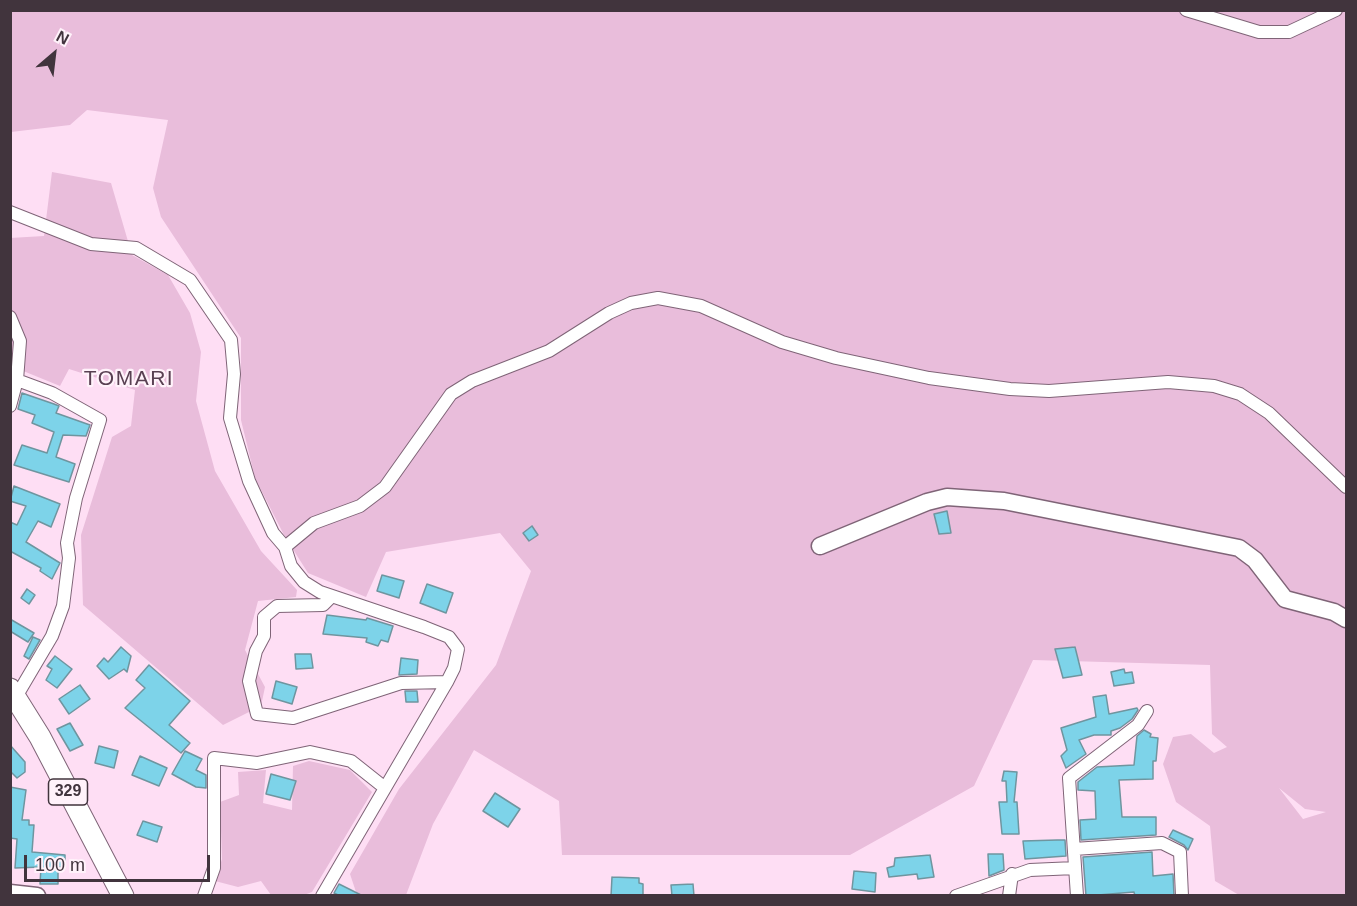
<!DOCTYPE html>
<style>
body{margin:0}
#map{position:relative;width:1357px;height:906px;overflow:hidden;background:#fedef4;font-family:Arial,sans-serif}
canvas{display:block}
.frame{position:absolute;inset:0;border:12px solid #41343d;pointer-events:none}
.north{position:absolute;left:24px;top:24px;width:60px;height:60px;-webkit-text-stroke:4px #fff2fa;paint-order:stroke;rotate:28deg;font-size:16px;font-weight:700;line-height:24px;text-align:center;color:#41343d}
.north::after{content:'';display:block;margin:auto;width:21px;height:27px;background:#41343d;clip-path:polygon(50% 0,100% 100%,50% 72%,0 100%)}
.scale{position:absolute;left:24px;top:855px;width:186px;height:27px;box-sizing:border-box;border:3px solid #41343d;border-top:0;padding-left:8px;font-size:18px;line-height:21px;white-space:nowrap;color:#41343d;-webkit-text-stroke:4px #fff2fa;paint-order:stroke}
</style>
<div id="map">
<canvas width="1357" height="906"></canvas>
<div class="frame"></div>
<div class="north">N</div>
<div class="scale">100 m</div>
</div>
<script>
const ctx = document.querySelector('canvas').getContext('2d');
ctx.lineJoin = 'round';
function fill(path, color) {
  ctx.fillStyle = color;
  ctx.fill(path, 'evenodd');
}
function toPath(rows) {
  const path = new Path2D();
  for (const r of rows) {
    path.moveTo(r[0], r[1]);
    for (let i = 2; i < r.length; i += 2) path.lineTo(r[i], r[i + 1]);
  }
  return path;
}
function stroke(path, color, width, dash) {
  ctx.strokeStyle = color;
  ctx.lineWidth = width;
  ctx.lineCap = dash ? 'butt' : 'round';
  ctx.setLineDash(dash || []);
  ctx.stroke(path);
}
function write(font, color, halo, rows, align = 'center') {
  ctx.font = font + ' Arial,sans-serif';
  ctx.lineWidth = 4.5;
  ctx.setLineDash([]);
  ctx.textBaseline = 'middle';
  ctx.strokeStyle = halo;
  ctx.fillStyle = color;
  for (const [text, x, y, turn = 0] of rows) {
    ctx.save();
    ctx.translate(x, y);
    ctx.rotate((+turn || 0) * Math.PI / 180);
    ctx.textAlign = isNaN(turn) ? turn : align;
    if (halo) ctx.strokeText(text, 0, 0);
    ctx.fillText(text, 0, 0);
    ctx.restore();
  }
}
fill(toPath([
 [10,11,1346,11,1346,895,1239,895,1215,881,1210,826,1176,802,1163,764,1173,737,1191,734,1214,753,1227,747,1212,734,1210,665,1033,660,974,786,850,855,562,855,559,801,474,750,433,824,406,895,357,895,350,874,399,789,496,665,531,571,500,533,386,552,366,597,308,573,284,535,255,478,241,420,241,338,161,217,153,188,168,120,87,110,70,125,11,132],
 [1279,788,1305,809,1326,812,1303,819],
 [52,172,111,183,132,255,168,275,190,313,201,352,196,401,215,471,261,551,297,590,296,597,258,601,245,650,265,687,261,706,223,725,83,605,81,535,112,437,131,426,135,390,69,369,60,386,11,366,10,238,44,236],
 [309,761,350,770,372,792,312,892,304,895,271,895,261,881,238,887,215,881,222,859,220,802,239,795,238,772,266,770,263,803,292,810,293,766]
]), '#e9bddb');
const building = toPath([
 [22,393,54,404,59,406,56,413,90,425,86,436,63,435,56,457,75,464,69,482,14,465,22,445,47,453,54,432,32,423,35,415,18,409,22,393],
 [14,486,60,504,51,527,38,521,26,542,60,563,52,579,40,571,41,568,10,551,10,522,17,525,26,506,10,501,14,486],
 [947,511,951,533,939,534,934,514,947,511],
 [532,526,538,535,529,541,523,533,532,526],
 [382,575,404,581,399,598,377,591,382,575],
 [427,584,453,593,446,613,420,603,427,584],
 [27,589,35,595,29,604,21,598,27,589],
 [327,615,366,620,367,618,393,626,388,642,381,640,378,646,366,642,367,638,323,634,327,615],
 [10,619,34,633,28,642,10,631,10,619],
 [33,637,40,640,29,659,24,656,33,637],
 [121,647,131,656,127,672,124,669,109,679,97,666,104,658,108,662,121,647],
 [1075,647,1082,675,1063,678,1055,649,1075,647],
 [295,654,311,654,313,668,296,669,295,654],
 [55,656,72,669,57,688,46,680,52,669,47,666,55,656],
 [401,658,418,660,417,674,399,675,401,658],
 [149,665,190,701,169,725,190,743,181,753,125,708,145,688,136,680,149,665],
 [1124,669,1125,673,1132,672,1134,683,1114,686,1111,672,1124,669],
 [276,681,297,687,292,704,272,698,276,681],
 [80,685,90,699,69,714,59,699,80,685],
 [405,691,417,691,418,702,406,702,405,691],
 [1106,695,1109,714,1137,708,1138,710,1132,719,1120,728,1111,731,1111,735,1094,735,1079,740,1086,754,1066,768,1061,756,1067,750,1061,728,1096,717,1093,697,1106,695],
 [70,723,83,745,70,751,57,729,70,723],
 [1144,730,1151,734,1150,737,1158,738,1156,761,1153,761,1153,779,1119,780,1122,817,1156,817,1156,835,1081,840,1080,820,1096,819,1095,791,1078,790,1078,782,1097,767,1134,765,1137,736,1144,730],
 [10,745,25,762,25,772,17,778,10,771,10,745],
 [99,746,118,751,114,768,95,763,99,746],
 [185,751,202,759,196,770,206,775,206,788,196,787,172,774,185,751],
 [140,756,167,768,159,786,132,775,140,756],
 [1004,771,1017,772,1014,802,1017,802,1019,834,1002,834,999,802,1007,802,1006,781,1002,781,1004,771],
 [271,774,296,781,290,800,266,794,271,774],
 [10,787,26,790,22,820,29,820,29,825,34,825,32,852,65,855,65,867,58,867,58,884,40,884,41,867,15,868,17,839,10,838,10,787],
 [495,793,520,809,508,827,483,811,495,793],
 [143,821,162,827,157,842,137,835,143,821],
 [1173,830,1193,839,1188,850,1184,845,1169,837,1173,830],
 [1057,840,1065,840,1066,856,1025,859,1023,841,1057,840],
 [1152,852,1153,876,1173,874,1174,896,1135,896,1134,892,1086,896,1083,857,1152,852],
 [988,854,1003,854,1004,870,989,876,988,854],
 [930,855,934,877,918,879,917,874,889,877,887,868,894,866,895,858,930,855],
 [854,871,876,873,875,892,852,889,854,871],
 [612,877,639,878,639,883,643,884,643,896,611,896,612,877],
 [339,884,363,896,340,896,334,893,339,884],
 [693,884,694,896,672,896,671,885,693,884]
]);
fill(building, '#7dd3e9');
stroke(building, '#6f959f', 1.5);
const street = toPath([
 [1186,10,1259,32,1289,32,1336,10],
 [10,212,91,244,136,248,190,280,231,340,234,374,230,418,249,481,273,533,285,547,291,566,304,582,320,592,424,627,449,637,458,649,454,668,447,682,322,896],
 [10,317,20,341,17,380,10,406],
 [285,547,314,523,360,506,385,487,451,394,472,381,549,351,609,313,631,303,658,298,701,306,782,342,836,358,929,378,1010,389,1049,391,1168,382,1214,386,1240,394,1269,413,1346,487],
 [331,597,323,605,277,606,264,617,264,636,256,651,249,681,257,714,293,718,401,683,447,682],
 [16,697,52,636,63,606,69,558,67,543,76,498,100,420,52,393,17,380],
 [1074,849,1162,843,1180,852,1182,896],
 [204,896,214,868,214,758,257,763,310,752,351,761,385,788],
 [956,896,1030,870,1075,868],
 [1009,896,1012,874],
 [1077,896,1069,778,1138,725,1147,711]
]);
const secondary = toPath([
 [820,546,927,502,947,497,1004,501,1239,548,1255,560,1285,599,1334,612,1346,619],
 [10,893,37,896]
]);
const highway = toPath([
 [10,689,40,737,123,896]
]);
stroke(street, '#7f6477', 14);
stroke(secondary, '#7f6477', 19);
stroke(highway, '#7f6477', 23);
stroke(street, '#fff', 12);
stroke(secondary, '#fff', 16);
stroke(highway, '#fff', 21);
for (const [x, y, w] of [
 [68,792,39]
]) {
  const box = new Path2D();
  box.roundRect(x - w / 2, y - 13, w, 26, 4.5);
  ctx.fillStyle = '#fff2fa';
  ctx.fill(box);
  stroke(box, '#41343d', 1.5);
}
write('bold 16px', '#41343d', null, [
 ["329",68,792]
]);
ctx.letterSpacing = '1.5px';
write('21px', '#594052', '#fff2fa', [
 ["TOMARI",129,379]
]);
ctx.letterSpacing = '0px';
</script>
